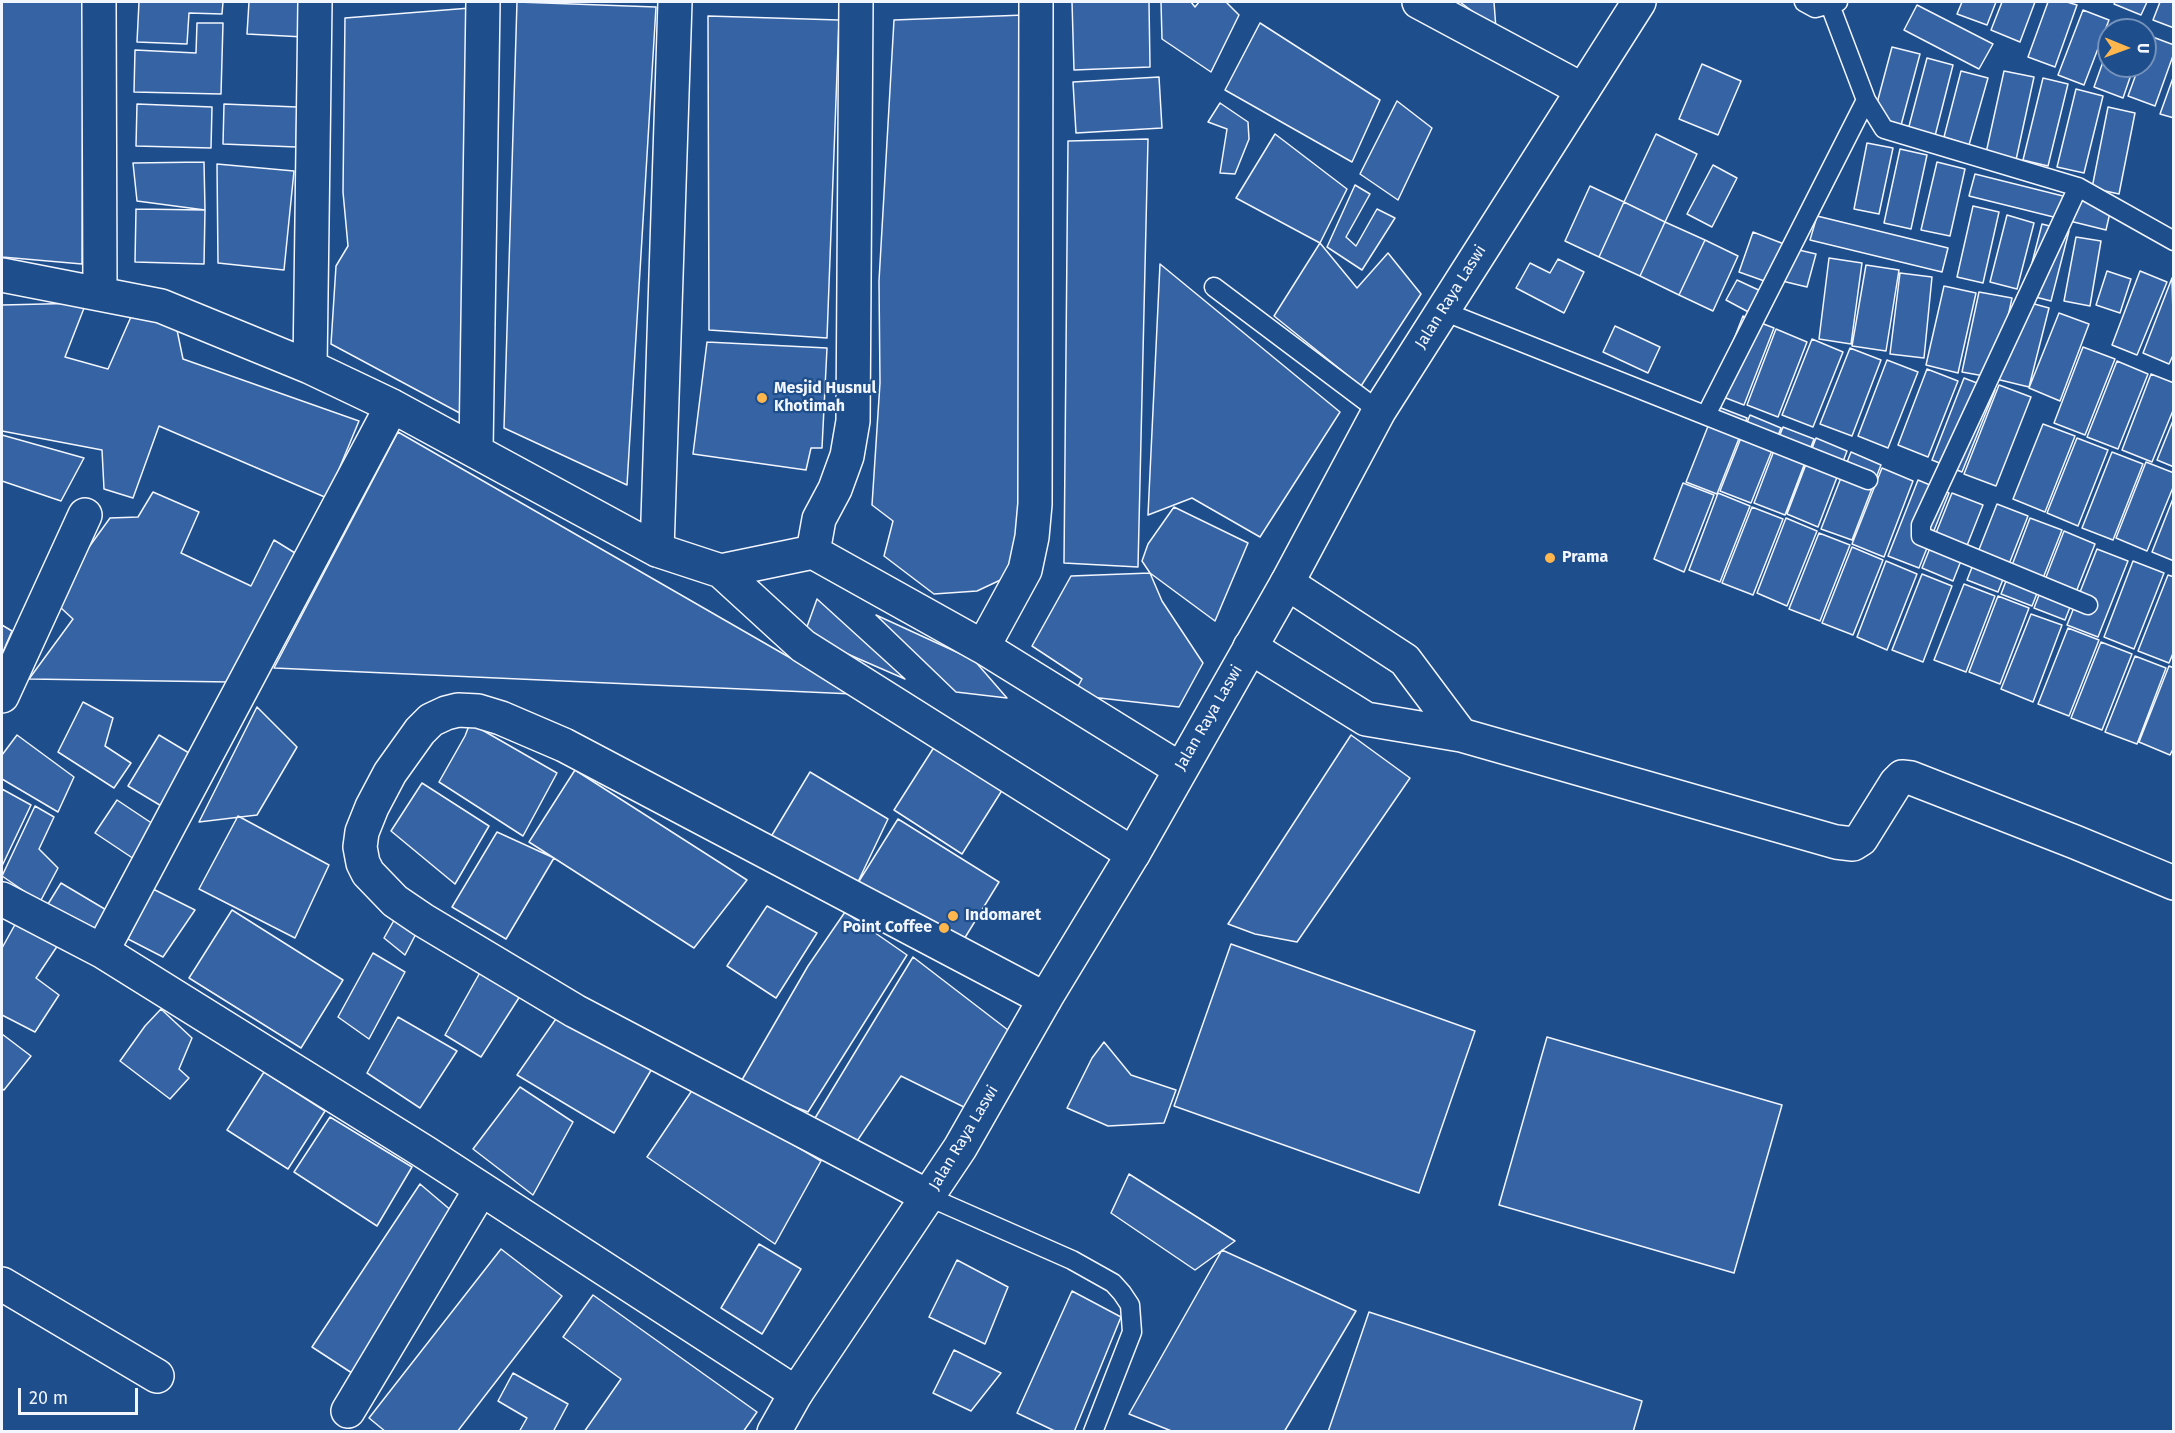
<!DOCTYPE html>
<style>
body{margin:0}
#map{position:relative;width:2175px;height:1433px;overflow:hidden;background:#1f4e8c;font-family:"Fira Sans",sans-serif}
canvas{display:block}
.frame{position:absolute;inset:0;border:3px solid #f2f6ff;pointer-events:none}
.north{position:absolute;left:2097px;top:18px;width:60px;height:60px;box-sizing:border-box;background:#1f4e8c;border:2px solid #7391ba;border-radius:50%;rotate:91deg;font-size:16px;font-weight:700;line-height:24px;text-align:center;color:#f2f6ff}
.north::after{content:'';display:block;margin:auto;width:21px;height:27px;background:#ffb74d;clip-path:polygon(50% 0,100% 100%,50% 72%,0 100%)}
.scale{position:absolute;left:18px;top:1388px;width:120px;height:27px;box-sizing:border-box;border:3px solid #f2f6ff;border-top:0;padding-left:8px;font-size:18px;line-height:21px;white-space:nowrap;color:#f2f6ff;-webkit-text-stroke:4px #1f4e8c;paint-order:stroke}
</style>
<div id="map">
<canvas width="2175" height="1433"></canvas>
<div class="frame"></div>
<div class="north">U</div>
<div class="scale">20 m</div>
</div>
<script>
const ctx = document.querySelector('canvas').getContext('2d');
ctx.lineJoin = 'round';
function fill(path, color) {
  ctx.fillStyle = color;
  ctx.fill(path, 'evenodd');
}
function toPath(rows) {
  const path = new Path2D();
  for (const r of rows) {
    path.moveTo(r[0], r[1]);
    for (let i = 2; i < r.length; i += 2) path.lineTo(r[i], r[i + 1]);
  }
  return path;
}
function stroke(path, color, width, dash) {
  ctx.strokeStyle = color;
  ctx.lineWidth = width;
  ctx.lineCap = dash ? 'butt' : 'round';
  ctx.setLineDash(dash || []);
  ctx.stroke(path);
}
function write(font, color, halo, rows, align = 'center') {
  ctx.font = font + ' "Fira Sans",sans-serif';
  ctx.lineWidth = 4.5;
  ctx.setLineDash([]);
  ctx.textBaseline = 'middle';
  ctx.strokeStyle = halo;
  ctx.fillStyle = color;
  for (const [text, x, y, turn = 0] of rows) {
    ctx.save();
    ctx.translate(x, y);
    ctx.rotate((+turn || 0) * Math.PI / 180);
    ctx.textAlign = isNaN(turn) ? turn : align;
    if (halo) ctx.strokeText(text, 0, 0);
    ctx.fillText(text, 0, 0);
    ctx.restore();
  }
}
const building = toPath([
 [2,2,83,2,82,264,2,257,2,2],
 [139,2,223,2,222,14,189,13,187,44,137,42,139,2],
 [249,2,306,2,304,37,247,34,249,2],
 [517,2,656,7,627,485,504,428,517,2],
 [1072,2,1149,2,1150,67,1074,70,1072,2],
 [1161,2,1191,2,1195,7,1199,2,1226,2,1239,15,1211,72,1162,39,1161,2],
 [1460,2,1494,2,1496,29,1460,2],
 [1962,2,1996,2,1987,25,1957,14,1962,2],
 [2002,2,2035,2,2020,42,1991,30,2002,2],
 [2048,2,2067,2,2077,5,2055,67,2028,57,2048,2],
 [2115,2,2147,2,2141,15,2114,4,2115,2],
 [2160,2,2174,2,2174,28,2153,20,2160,2],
 [1917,5,1993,44,1979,69,1904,30,1917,5],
 [470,8,469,418,331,344,336,266,348,246,343,192,345,18,470,8],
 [2083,10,2109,20,2084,85,2058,75,2083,10],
 [1024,15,1021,521,1009,576,977,591,934,594,884,556,893,521,872,505,880,383,879,281,894,20,1024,15],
 [708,16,839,20,827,338,709,330,708,16],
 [197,23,223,23,221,94,134,92,135,50,196,53,197,23],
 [1260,23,1380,100,1352,162,1225,90,1260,23],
 [2150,36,2174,45,2174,53,2155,106,2128,96,2139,66,2145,66,2145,49,2150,36],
 [2109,45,2109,66,2134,66,2123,98,2094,87,2109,45],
 [1892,47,1920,54,1900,129,1872,122,1892,47],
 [1927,58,1953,65,1935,136,1908,130,1927,58],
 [1702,64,1741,81,1718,135,1679,119,1702,64],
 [1961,71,1988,78,1969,145,1944,137,1961,71],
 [2004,71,2034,77,2016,160,1986,153,2004,71],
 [2174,75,2174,118,2160,114,2174,75],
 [1159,77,1162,128,1076,133,1073,82,1159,77],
 [2043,78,2068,84,2048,166,2023,160,2043,78],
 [2076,89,2103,96,2084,173,2057,167,2076,89],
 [1397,101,1432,128,1398,200,1360,174,1397,101],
 [1220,103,1248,122,1249,139,1235,174,1220,173,1227,129,1208,122,1220,103],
 [137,104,212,107,211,148,136,146,137,104],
 [224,104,297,107,296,147,223,144,224,104],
 [2108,107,2135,113,2119,194,2092,188,2108,107],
 [1275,134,1347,189,1320,243,1236,198,1275,134],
 [1656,134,1697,154,1665,222,1624,202,1656,134],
 [1148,139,1138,567,1064,563,1068,141,1148,139],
 [1867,143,1893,148,1879,214,1854,209,1867,143],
 [1900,149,1927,155,1911,229,1884,223,1900,149],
 [204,162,205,210,137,201,133,163,204,162],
 [1937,162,1965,169,1950,236,1921,230,1937,162],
 [217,164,294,171,284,270,218,263,217,164],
 [1713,165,1737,178,1712,227,1687,214,1713,165],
 [1975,174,2111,208,2106,230,1969,196,1975,174],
 [1355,185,1370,194,1346,237,1356,246,1377,209,1395,218,1362,270,1327,247,1355,185],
 [1590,186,1624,202,1599,257,1565,241,1590,186],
 [1624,202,1665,222,1640,276,1599,257,1624,202],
 [1973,206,1999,212,1983,283,1957,277,1973,206],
 [136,209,205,210,204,264,135,262,136,209],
 [2007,215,2034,223,2017,289,1990,282,2007,215],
 [1817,216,1948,248,1942,272,1810,240,1817,216],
 [1665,222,1705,240,1679,295,1640,276,1665,222],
 [2042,224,2069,231,2051,301,2024,294,2042,224],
 [1753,232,1784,244,1770,283,1739,272,1753,232],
 [2076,237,2101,241,2090,306,2064,301,2076,237],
 [1705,240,1738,256,1713,311,1679,295,1705,240],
 [1320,243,1357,288,1388,253,1421,294,1361,386,1274,316,1320,243],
 [1786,247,1816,254,1807,287,1778,280,1786,247],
 [1829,258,1862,263,1851,344,1819,339,1829,258],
 [1558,259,1584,272,1564,313,1516,288,1530,263,1550,273,1558,259],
 [1160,264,1340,412,1260,537,1192,498,1148,515,1160,264],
 [1866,265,1899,270,1886,351,1852,346,1866,265],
 [2107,271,2131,279,2120,313,2096,305,2107,271],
 [2140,271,2167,282,2137,355,2112,345,2140,271],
 [1900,273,1932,277,1924,358,1890,354,1900,273],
 [2172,278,2174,353,2169,364,2143,353,2172,278],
 [1737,280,1765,293,1754,315,1726,300,1737,280],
 [1944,286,1976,293,1958,373,1926,365,1944,286],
 [1979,292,2012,298,1995,378,1962,372,1979,292],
 [2016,299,2049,308,2029,387,1996,379,2016,299],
 [86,303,65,357,108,369,134,310,177,330,183,359,359,421,327,498,159,426,133,498,104,489,102,450,2,431,2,305,86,303],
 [2059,313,2089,324,2060,401,2029,388,2059,313],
 [1743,316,1774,328,1744,405,1713,393,1743,316],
 [1615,326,1660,347,1648,373,1603,352,1615,326],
 [1776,329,1807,342,1778,417,1747,405,1776,329],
 [1812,339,1843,352,1813,427,1782,415,1812,339],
 [707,342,827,348,822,448,811,448,806,470,693,454,707,342],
 [2083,347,2115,359,2085,435,2054,423,2083,347],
 [1850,348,1881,360,1852,436,1820,424,1850,348],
 [1887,360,1918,372,1888,448,1858,436,1887,360],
 [2117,361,2148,374,2118,449,2087,437,2117,361],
 [1927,369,1958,381,1928,457,1898,445,1927,369],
 [2151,374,2174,383,2174,408,2152,462,2122,450,2151,374],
 [1964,378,1995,390,1962,472,1932,460,1964,378],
 [1999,385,2031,397,1996,486,1964,474,1999,385],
 [1716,406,1747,418,1717,494,1686,482,1716,406],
 [1750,415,1781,428,1751,503,1720,491,1750,415],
 [2174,418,2174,467,2157,460,2174,418],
 [2043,424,2075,436,2045,512,2013,499,2043,424],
 [1783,427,1814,439,1785,515,1754,503,1783,427],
 [398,432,853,694,274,668,398,432],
 [2,435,84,458,61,501,2,481,2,435],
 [1816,438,1847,451,1818,527,1787,514,1816,438],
 [2077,438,2108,450,2078,526,2047,513,2077,438],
 [1851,452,1881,465,1852,540,1821,529,1851,452],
 [2112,452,2143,464,2113,540,2082,528,2112,452],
 [2146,462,2174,473,2174,485,2147,551,2116,538,2146,462],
 [1882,468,1913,481,1884,557,1852,544,1882,468],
 [1918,480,1949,493,1919,568,1888,556,1918,480],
 [1683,483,1714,495,1684,572,1654,559,1683,483],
 [153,492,199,512,181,553,251,586,274,540,295,553,230,682,29,679,73,619,60,607,76,565,110,518,138,517,153,492],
 [1718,493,1750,506,1720,582,1689,570,1718,493],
 [1952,493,1983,505,1953,581,1922,568,1952,493],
 [2174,496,2174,561,2152,552,2174,496],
 [1997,504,2028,516,1998,592,1967,580,1997,504],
 [1174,507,1248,543,1215,621,1150,573,1142,561,1148,544,1174,507],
 [1752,507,1783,519,1753,595,1722,583,1752,507],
 [1786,518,1817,531,1787,606,1757,593,1786,518],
 [2030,518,2062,530,2032,606,2001,594,2030,518],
 [2064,531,2095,544,2065,620,2034,608,2064,531],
 [1819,533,1850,545,1820,621,1789,609,1819,533],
 [1852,547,1883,560,1853,635,1822,623,1852,547],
 [2097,549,2128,561,2098,637,2067,625,2097,549],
 [1886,561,1917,574,1887,650,1857,637,1886,561],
 [2133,561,2164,573,2134,649,2104,637,2133,561],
 [1150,573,1162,601,1203,663,1179,707,1073,695,1082,679,1032,646,1071,576,1150,573],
 [1922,574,1952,586,1923,662,1892,650,1922,574],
 [2168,575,2174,577,2174,651,2169,663,2138,651,2168,575],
 [1964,584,1995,596,1966,672,1934,660,1964,584],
 [1998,596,2029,608,2000,684,1969,672,1998,596],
 [817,599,905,679,804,635,817,599],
 [2031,614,2062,625,2033,702,2001,689,2031,614],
 [876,615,974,660,1007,698,956,692,876,615],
 [2,625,12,631,2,654,2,625],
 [2068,628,2099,640,2069,716,2038,704,2068,628],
 [2101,642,2132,654,2102,730,2071,718,2101,642],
 [2135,656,2166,668,2137,744,2105,732,2135,656],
 [2169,666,2174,668,2174,747,2170,755,2139,742,2169,666],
 [83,702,113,718,105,746,131,763,114,788,58,752,83,702],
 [257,707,297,747,257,815,199,822,257,707],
 [470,723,557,773,523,836,439,782,465,736,470,723],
 [17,735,74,777,58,812,2,779,2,755,17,735],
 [159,735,199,759,168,810,128,786,159,735],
 [1351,735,1410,778,1297,942,1255,934,1228,924,1351,735],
 [938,741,1006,784,962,854,894,810,938,741],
 [575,770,747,880,694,948,529,842,575,770],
 [810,772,888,819,856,886,769,840,810,772],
 [422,783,489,826,455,884,391,831,422,783],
 [2,789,31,805,2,866,2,789],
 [117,800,159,828,137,861,95,833,117,800],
 [35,806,54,817,39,849,58,868,40,902,2,876,35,806],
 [238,816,329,865,295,938,199,889,238,816],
 [898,819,999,882,958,949,856,886,898,819],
 [497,832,554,858,506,939,452,907,497,832],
 [61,883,108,911,97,933,48,904,61,883],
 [153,889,195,910,163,957,128,939,153,889],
 [767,906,817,933,776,998,727,966,767,906],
 [232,910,343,980,301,1048,189,978,232,910],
 [845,912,907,955,808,1112,739,1085,808,966,845,912],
 [397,915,419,928,405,955,384,938,397,915],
 [17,921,60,942,36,978,59,995,35,1032,2,1015,2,948,17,921],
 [1231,944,1475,1031,1419,1193,1174,1106,1231,944],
 [373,953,405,972,369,1039,338,1017,373,953],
 [913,957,1008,1030,974,1112,901,1076,853,1147,812,1123,913,957],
 [482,969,522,993,481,1057,445,1035,482,969],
 [161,1009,192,1038,179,1069,189,1078,170,1099,120,1061,145,1026,161,1009],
 [560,1013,653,1067,614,1133,517,1075,560,1013],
 [398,1017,457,1051,420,1108,367,1073,398,1017],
 [2,1034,31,1056,4,1090,2,1089,2,1034],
 [1547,1037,1782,1105,1734,1273,1499,1205,1547,1037],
 [1104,1042,1131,1075,1176,1090,1164,1123,1108,1126,1067,1108,1092,1058,1104,1042],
 [264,1072,325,1111,288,1169,227,1130,264,1072],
 [695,1086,821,1161,775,1244,647,1157,695,1086],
 [520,1087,573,1122,533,1195,473,1149,520,1087],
 [330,1117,412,1167,377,1226,294,1172,330,1117],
 [1129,1174,1235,1241,1195,1270,1111,1213,1129,1174],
 [420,1184,453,1212,358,1377,312,1347,420,1184],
 [759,1244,801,1269,762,1334,721,1308,759,1244],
 [501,1249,562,1296,457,1432,386,1432,369,1418,501,1249],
 [1222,1250,1356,1311,1284,1432,1174,1432,1129,1414,1222,1250],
 [957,1260,1008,1287,985,1344,929,1317,957,1260],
 [1072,1291,1121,1317,1074,1432,1057,1432,1017,1413,1072,1291],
 [593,1295,757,1412,743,1432,584,1432,621,1379,563,1337,593,1295],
 [1369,1312,1642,1401,1633,1432,1328,1432,1369,1312],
 [954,1350,1001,1373,971,1411,933,1393,954,1350],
 [513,1373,568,1404,553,1432,519,1432,527,1418,498,1401,513,1373]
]);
fill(building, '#3563a3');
stroke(building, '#f2f6ff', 1.5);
const service = toPath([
 [1804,2,1815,8,1838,2],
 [1830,5,1866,100,1884,129,2078,187,2174,241],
 [2078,187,1921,525,1921,536,2088,605],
 [1214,287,1379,411],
 [1443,311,1868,480],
 [1706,415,1866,100],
 [929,1197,1072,1260,1113,1283,1122,1293,1130,1305,1132,1332,1093,1432]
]);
const minor = toPath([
 [99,2,100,293],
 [315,2,310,367,392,406,657,550,721,571,803,646,1133,854],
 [1419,2,1583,90],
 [2,275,161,306,310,367],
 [476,450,483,2],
 [657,550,675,2],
 [813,552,819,519,835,489,847,456,853,421,856,2],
 [721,571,813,552,983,647,1180,769],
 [1287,583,1405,660,1461,735],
 [983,647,1025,570,1032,537,1035,504,1036,2],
 [1250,647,1366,719,1461,735,1836,842,1853,844,1861,839,1896,783,1902,777,1911,778,2075,842,2174,883],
 [2,696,85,515],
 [2,899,102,951,426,1153,796,1393],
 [102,951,392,406],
 [929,1197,575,1011,423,920,395,901,368,873,363,863,360,847,362,832,372,807,390,773,420,731,431,720,446,713,458,710,478,711,501,718,564,745,1045,999],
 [2,1284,157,1376],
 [348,1411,481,1189]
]);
const primary = toPath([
 [774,1432,796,1393,960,1148,1045,999,1133,854,1287,583,1379,411,1639,2]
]);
stroke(service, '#f2f6ff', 21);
stroke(minor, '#f2f6ff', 36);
stroke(primary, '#f2f6ff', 36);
stroke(service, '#1f4e8c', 18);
stroke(minor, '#1f4e8c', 33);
stroke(primary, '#1f4e8c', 33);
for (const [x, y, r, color] of [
 [762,398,6,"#ffb74d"],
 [1550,558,6,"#ffb74d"],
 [953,916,6,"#ffb74d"],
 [944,928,6,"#ffb74d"]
]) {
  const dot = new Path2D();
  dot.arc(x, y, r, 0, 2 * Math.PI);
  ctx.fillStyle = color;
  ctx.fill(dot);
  stroke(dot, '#1f4e8c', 2);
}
write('16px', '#f2f6ff', '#1f4e8c', [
 ["Jalan Raya Laswi",1451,297,-58],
 ["Jalan Raya Laswi",1209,718,-60],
 ["Jalan Raya Laswi",964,1138,-59]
]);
write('bold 16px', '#f2f6ff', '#1f4e8c', [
 ["Mesjid Husnul",774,389],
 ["Khotimah",774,407],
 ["Prama",1562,558],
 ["Indomaret",965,916],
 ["Point Coffee",932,928,"right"]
], 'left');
</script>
